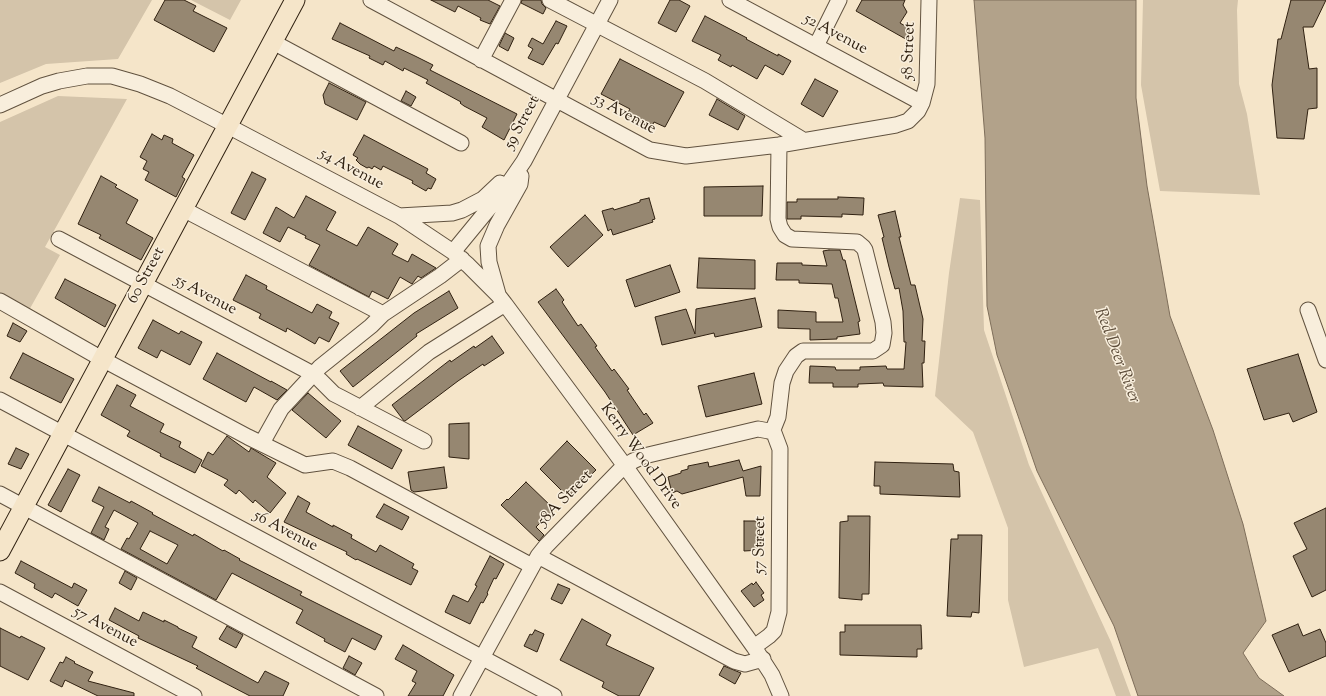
<!DOCTYPE html>
<style>
body{margin:0}
canvas{display:block;background:#f5e5c9}
</style>
<canvas width="1326" height="696"></canvas>
<script>
const ctx = document.querySelector('canvas').getContext('2d');
ctx.lineJoin = 'round';
function fill(path, color) {
  ctx.fillStyle = color;
  ctx.fill(path, 'evenodd');
}
function toPath(rows) {
  const path = new Path2D();
  for (const r of rows) {
    path.moveTo(r[0], r[1]);
    for (let i = 2; i < r.length; i += 2) path.lineTo(r[i], r[i + 1]);
  }
  return path;
}
function stroke(path, color, width, dash) {
  ctx.strokeStyle = color;
  ctx.lineWidth = width;
  ctx.lineCap = dash ? 'butt' : 'round';
  ctx.setLineDash(dash || []);
  ctx.stroke(path);
}
function write(font, color, halo, rows, align = 'center') {
  ctx.font = font + ' "Sorts Mill Goudy",serif';
  ctx.lineWidth = 3;
  ctx.setLineDash([]);
  ctx.textBaseline = 'middle';
  ctx.strokeStyle = halo;
  ctx.fillStyle = color;
  for (const [text, x, y, turn = 0] of rows) {
    ctx.save();
    ctx.translate(x, y);
    ctx.rotate((+turn || 0) * Math.PI / 180);
    ctx.textAlign = isNaN(turn) ? turn : align;
    if (halo) ctx.strokeText(text, 0, 0);
    ctx.fillText(text, 0, 0);
    ctx.restore();
  }
}
fill(toPath([
 [0,0,152,0,118,59,46,64,0,83],
 [191,0,241,0,230,20],
 [1143,0,1238,0,1237,10,1239,84,1247,114,1260,195,1160,191,1141,85],
 [58,96,127,99,45,247,60,255,28,312,0,297,0,122],
 [960,198,980,200,984,330,1029,465,1111,642,1131,696,1116,696,1098,648,1024,667,1008,600,1008,528,973,432,935,396,949,273]
]), '#d4c4aa');
const water = toPath([
 [974,0,1136,0,1136,98,1147,186,1170,316,1213,430,1243,524,1266,621,1243,653,1259,678,1284,696,1138,696,1114,626,1037,471,997,355,987,306,985,138,974,0]
]);
fill(water, '#b2a28a');
stroke(water, '#7e6e5a', 1);
const building = toPath([
 [165,0,184,0,196,6,193,11,227,28,214,52,154,20,165,0],
 [431,0,488,0,500,6,490,24,480,20,481,18,458,6,455,12,431,0],
 [522,0,541,0,542,4,546,8,543,14,521,3,522,0],
 [670,0,679,0,690,6,676,32,658,23,670,0],
 [862,0,905,0,903,5,907,12,900,23,907,27,906,29,911,42,856,11,862,0],
 [1291,0,1326,0,1313,27,1303,27,1309,69,1317,68,1317,108,1308,109,1304,139,1277,138,1272,85,1278,39,1281,39,1291,0],
 [705,16,747,38,746,39,778,56,778,54,791,61,783,75,765,65,757,79,732,65,731,67,718,60,721,55,692,41,705,16],
 [556,21,567,26,558,44,556,43,543,65,528,58,533,49,528,46,532,38,543,44,556,21],
 [340,23,394,51,396,47,415,56,433,65,430,70,517,114,504,140,482,127,487,118,464,106,460,103,461,102,426,83,428,80,404,68,403,71,385,61,383,65,369,58,370,56,332,39,340,23],
 [505,33,514,38,508,51,499,46,505,33],
 [620,59,684,92,665,127,654,122,651,128,626,116,630,109,601,94,620,59],
 [815,79,838,91,823,117,801,104,815,79],
 [329,83,366,102,357,120,325,104,323,95,329,83],
 [406,91,416,97,411,106,401,101,406,91],
 [717,99,745,116,738,130,709,115,717,99],
 [152,134,162,140,164,135,173,139,172,143,194,155,182,177,185,179,176,197,145,180,149,172,143,169,147,161,140,157,152,134],
 [364,135,428,169,426,173,436,179,431,189,428,188,426,191,412,183,413,181,383,166,381,170,374,166,372,169,369,167,367,168,360,164,356,160,358,158,353,155,364,135],
 [252,172,266,179,245,220,231,213,252,172],
 [101,176,117,185,115,187,138,200,126,223,153,238,141,260,99,238,101,235,78,224,101,176],
 [763,186,762,216,704,216,704,187,763,186],
 [306,196,336,212,326,230,357,246,368,227,398,244,392,254,408,262,412,254,436,268,421,278,418,276,412,284,400,277,388,299,372,291,369,297,309,265,320,245,305,238,306,236,288,227,280,242,263,233,276,207,294,218,306,196],
 [838,197,864,198,863,215,842,214,842,217,801,216,801,219,787,219,787,202,797,202,797,199,838,199,838,197],
 [649,198,655,219,652,220,653,222,613,235,611,229,608,231,602,211,613,208,614,210,640,202,640,200,649,198],
 [895,211,901,237,899,237,911,285,915,285,923,319,922,341,925,341,924,363,922,363,923,387,884,386,883,383,858,384,858,387,833,387,833,383,809,383,810,366,835,367,836,370,860,370,860,367,886,366,887,369,904,369,906,342,904,342,903,311,899,288,895,289,889,267,882,238,884,237,878,215,895,211],
 [585,215,603,235,568,267,550,247,585,215],
 [829,250,840,250,843,260,845,260,860,321,858,322,860,334,837,337,837,339,810,340,810,329,778,328,778,310,816,312,816,322,843,322,838,298,835,298,832,284,799,283,799,280,776,280,777,263,802,263,802,265,827,266,823,251,829,250],
 [699,258,755,260,755,289,697,288,699,258],
 [670,265,680,292,635,307,626,280,670,265],
 [246,275,267,286,266,289,310,312,312,313,317,304,332,312,329,318,339,323,329,342,319,337,315,344,287,328,286,332,259,318,261,314,233,300,246,275],
 [65,279,116,305,105,327,55,298,65,279],
 [556,289,564,300,562,302,578,326,581,324,597,346,595,347,612,371,614,369,629,389,627,390,644,415,646,413,653,423,633,435,605,392,538,302,556,289],
 [449,291,458,308,416,334,417,336,353,387,340,371,414,313,449,291],
 [755,298,762,327,715,337,714,333,662,345,655,317,686,309,695,334,696,309,755,298],
 [153,320,179,334,181,331,202,342,190,365,161,350,157,358,138,348,153,320],
 [13,323,27,331,20,342,7,336,13,323],
 [492,336,504,353,484,366,483,364,458,381,405,421,404,421,392,405,450,360,451,362,474,346,475,348,492,336],
 [23,353,74,379,61,403,10,378,23,353],
 [217,353,271,382,271,381,287,390,277,400,254,387,246,402,203,379,217,353],
 [1298,354,1317,412,1293,422,1289,413,1264,420,1247,369,1298,354],
 [754,373,762,404,706,417,698,386,754,373],
 [117,385,136,395,130,406,164,424,160,432,181,442,179,447,202,460,195,473,160,456,161,454,127,436,130,431,101,415,117,385],
 [308,393,341,421,326,438,292,410,308,393],
 [469,423,469,459,449,457,449,424,469,423],
 [358,426,402,450,392,469,348,445,358,426],
 [227,436,249,452,251,448,276,463,267,477,286,493,270,513,255,500,253,503,239,490,236,494,224,485,228,480,201,466,208,452,213,455,227,436],
 [567,441,596,470,568,497,540,469,567,441],
 [16,448,29,454,21,469,8,464,16,448],
 [739,460,743,471,761,466,760,496,746,496,743,477,682,494,677,491,672,493,668,477,681,473,681,471,688,469,688,466,708,462,709,467,739,460],
 [875,462,953,464,954,471,959,472,960,497,880,494,880,486,874,486,875,462],
 [444,467,447,488,414,492,411,490,408,472,444,467],
 [68,469,80,475,61,512,48,505,68,469],
 [526,482,554,509,536,527,544,535,539,541,501,505,507,499,508,500,526,482],
 [99,487,130,503,131,501,153,513,152,514,193,536,194,534,223,551,224,550,240,559,239,560,302,592,300,595,382,636,375,650,352,638,345,652,324,641,325,639,296,623,303,610,232,573,216,600,121,549,127,538,129,539,138,523,114,510,105,527,109,529,104,540,91,533,104,507,92,501,99,487],
 [150,531,178,545,167,564,140,549,150,531],
 [298,496,310,503,306,512,333,527,333,525,352,535,351,538,376,552,380,545,414,564,412,568,418,571,411,585,357,559,356,560,346,554,347,552,284,522,298,496],
 [384,504,409,517,402,530,376,517,384,504],
 [1326,508,1326,590,1312,597,1293,556,1307,549,1294,523,1326,508],
 [848,516,870,516,869,594,862,594,862,600,839,598,840,522,848,521,848,516],
 [744,521,761,521,761,550,744,551,744,521],
 [958,535,982,535,979,613,972,612,971,617,947,616,951,539,958,539,958,535],
 [490,556,504,564,496,579,494,578,487,593,488,594,483,603,481,602,470,624,445,612,453,595,468,602,477,586,475,585,490,556],
 [21,561,72,588,74,583,87,590,78,606,55,593,52,598,34,588,35,584,15,573,21,561],
 [125,571,137,578,131,590,119,583,125,571],
 [756,582,764,593,761,595,764,600,754,607,741,591,752,583,753,585,756,582],
 [558,584,570,589,562,604,551,599,558,584],
 [115,608,139,621,143,612,164,622,164,620,178,627,178,628,197,637,192,647,258,683,265,671,289,683,283,696,250,696,196,668,198,666,138,638,139,636,109,620,115,608],
 [582,619,611,635,606,645,654,668,639,696,619,696,602,687,604,682,560,660,582,619],
 [1298,624,1303,636,1320,629,1326,643,1326,656,1289,672,1272,635,1298,624],
 [845,625,921,625,922,649,917,649,917,657,840,655,840,632,845,632,845,625],
 [227,626,243,635,236,648,219,639,227,626],
 [0,628,20,638,21,636,45,648,28,680,0,666,0,628],
 [535,630,544,634,537,652,524,646,530,634,532,635,535,630],
 [403,645,454,675,443,696,408,696,416,683,412,681,417,671,395,659,403,645],
 [349,656,362,663,355,675,343,668,349,656],
 [66,657,75,662,74,663,93,672,88,681,134,693,134,696,98,696,65,680,62,687,50,681,60,662,63,663,66,657],
 [724,666,741,673,735,684,719,675,724,666]
]);
fill(building, '#968771');
stroke(building, '#302111', 1);
const minor = toPath([
 [371,0,650,150,686,156,779,145,896,125,908,121,918,111,922,103,927,84,929,0],
 [550,0,705,81,803,140],
 [730,0,922,103],
 [273,42,461,143],
 [816,46,839,0],
 [481,60,513,0],
 [0,105,42,86,59,81,87,76,112,76,140,84,170,96,228,126,399,216,453,252,468,265,498,295,505,304,625,466,754,647,772,675,781,696],
 [183,209,383,314],
 [399,216,452,213,462,210,483,199,500,183],
 [59,239,313,374],
 [453,252,504,190,524,161,610,0],
 [498,294,489,262,488,246,497,225,520,184,521,176],
 [0,301,102,359,248,437,305,465,333,461,350,468,532,566],
 [1308,310,1326,360],
 [320,380,334,394,340,397,424,441],
 [0,400,554,696],
 [360,408,429,352,505,304],
 [772,432,778,417,782,383,786,371,796,356,803,351,873,351,882,345,884,333,883,322,865,250,863,247,857,242,792,239,785,235,780,227,778,219,779,145],
 [262,443,281,409,320,367,371,326,383,314,440,276,462,259],
 [0,494,376,696],
 [538,556,734,661,745,664,763,659],
 [0,592,194,696],
 [461,696,538,556,546,546,621,469,633,461,644,456,758,429,769,431,774,433,780,449,779,612,774,631,769,636,754,647]
]);
const major = toPath([
 [0,551,295,0]
]);
stroke(minor, '#61523f', 17);
stroke(major, '#302111', 21);
stroke(minor, '#f8eedc', 15);
stroke(major, '#f5e5c9', 19);
write('16px', '#302111', '#f8eedc', [
 ["52 Avenue",835,35,28],
 ["58 Street",910,51,-88],
 ["53 Avenue",624,115,28],
 ["59 Street",523,123,-62],
 ["54 Avenue",351,170,28],
 ["60 Street",147,276,-62],
 ["55 Avenue",205,296,28],
 ["Kerry Wood Drive",640,457,54],
 ["58A Street",566,499,-46],
 ["56 Avenue",285,532,28],
 ["57 Street",761,545,-89],
 ["57 Avenue",105,628,28]
]);
write('italic 17px', '#5e4e3b', '#f8eedc', [
 ["Red Deer River",1116,356,69]
]);
</script>
